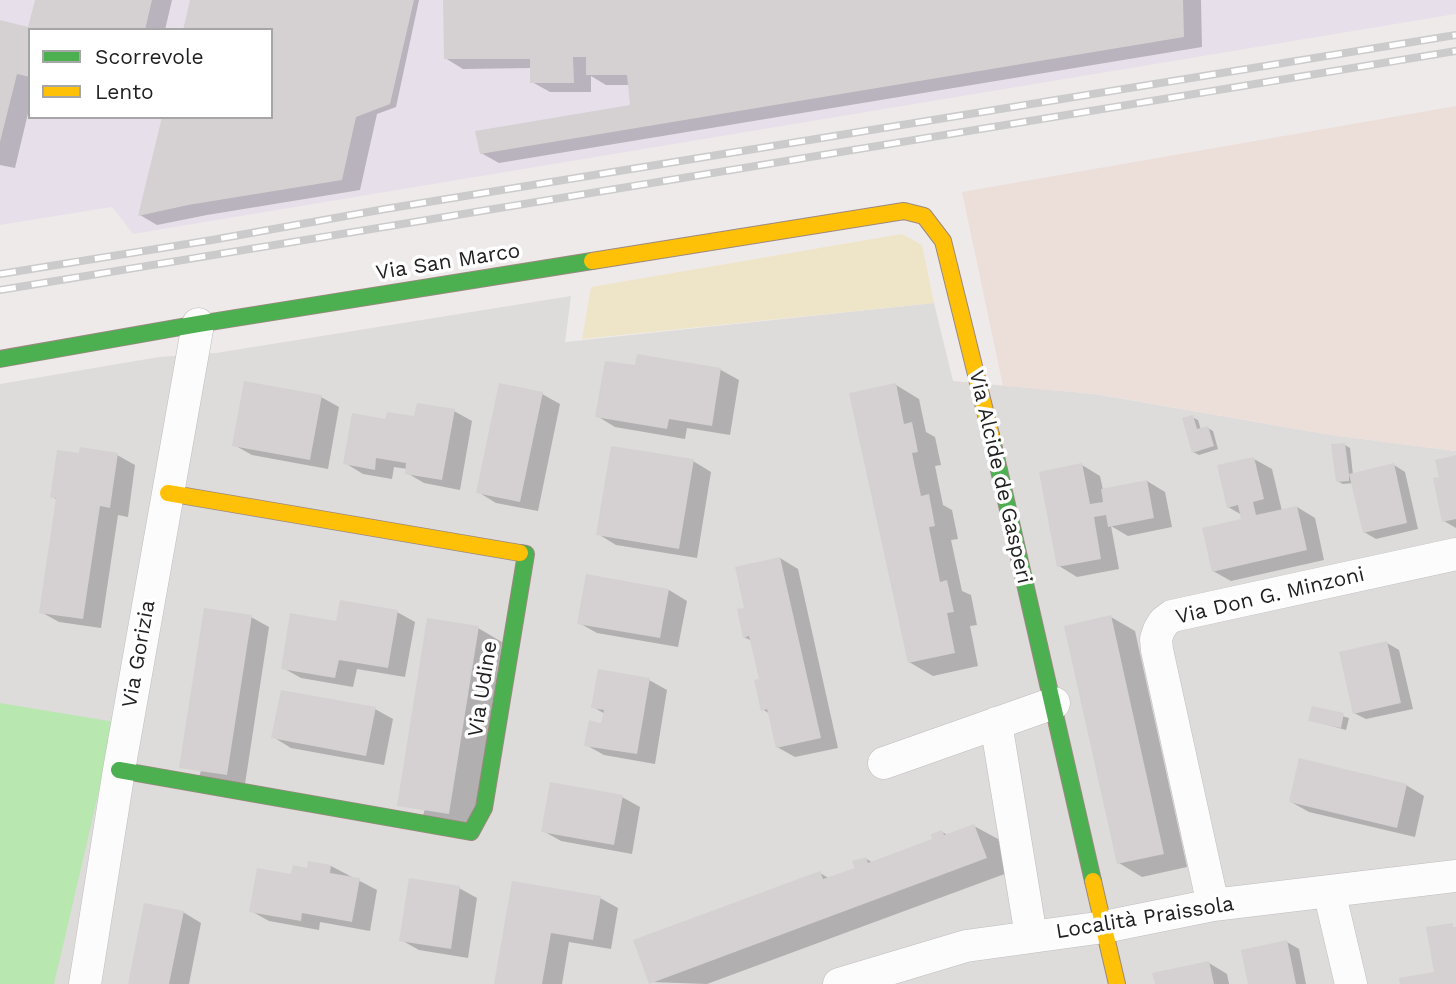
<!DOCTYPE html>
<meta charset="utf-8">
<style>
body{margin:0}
#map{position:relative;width:1456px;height:984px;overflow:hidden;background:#efeaea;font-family:"Work Sans",sans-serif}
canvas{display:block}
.legend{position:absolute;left:28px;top:28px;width:245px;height:91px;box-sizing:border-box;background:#fff;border:2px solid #a6a6a6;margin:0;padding:9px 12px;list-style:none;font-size:21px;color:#212121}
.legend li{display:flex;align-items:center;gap:14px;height:35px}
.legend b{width:35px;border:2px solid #a6a6a6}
</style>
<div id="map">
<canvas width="1456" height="984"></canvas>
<ul class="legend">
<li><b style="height:9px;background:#4caf50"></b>Scorrevole</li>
<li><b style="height:9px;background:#ffc107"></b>Lento</li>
</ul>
</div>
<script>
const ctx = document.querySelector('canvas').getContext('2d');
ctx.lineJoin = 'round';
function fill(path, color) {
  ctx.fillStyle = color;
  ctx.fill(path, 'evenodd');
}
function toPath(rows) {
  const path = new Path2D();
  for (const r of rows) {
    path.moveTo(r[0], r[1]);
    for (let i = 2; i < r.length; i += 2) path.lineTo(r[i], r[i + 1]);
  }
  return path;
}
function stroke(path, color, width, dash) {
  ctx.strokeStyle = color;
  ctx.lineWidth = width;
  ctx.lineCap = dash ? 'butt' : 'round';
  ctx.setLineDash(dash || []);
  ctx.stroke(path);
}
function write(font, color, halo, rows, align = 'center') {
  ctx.font = font + ' "Work Sans",sans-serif';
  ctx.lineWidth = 7;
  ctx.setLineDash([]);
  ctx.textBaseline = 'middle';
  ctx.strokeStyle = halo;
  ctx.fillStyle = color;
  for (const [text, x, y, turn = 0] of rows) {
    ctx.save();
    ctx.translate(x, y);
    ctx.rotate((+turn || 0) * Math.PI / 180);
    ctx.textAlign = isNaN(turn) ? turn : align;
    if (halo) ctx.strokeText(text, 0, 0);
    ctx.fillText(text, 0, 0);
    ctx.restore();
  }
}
fill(toPath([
 [571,296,565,342,934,303,953,381,1095,394,1331,435,1456,451,1456,984,0,984,0,384,159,357,216,353]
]), '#dedbdb');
fill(toPath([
 [0,0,1456,0,1456,14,133,234,112,207,0,225],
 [30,30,271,30,271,117,30,117]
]), '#e7e0eb');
fill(toPath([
 [1456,106,1456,451,1331,435,1096,394,1003,386,962,192]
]), '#ecded9');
fill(toPath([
 [902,234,922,245,934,303,582,339,591,287]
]), '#eee4c7');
fill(toPath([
 [0,703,115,722,54,984,0,984]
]), '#b9e7b0');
fill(toPath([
 [36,0,172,0,165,30,30,30,30,105,15,168,0,165,0,22,30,29],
 [192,0,419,0,396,107,377,114,360,190,207,215,157,225,140,215,271,117,271,30],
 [445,0,1201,0,1202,47,499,163,481,153,632,106,630,85,606,85,591,76,591,92,550,92,532,82,532,68,463,69,445,58],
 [638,356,721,370,739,380,730,435,687,428,685,439,615,427,597,416,636,367],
 [896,385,919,399,926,432,935,437,941,465,935,466,943,505,952,510,958,539,951,540,962,591,971,595,977,625,970,626,978,666,933,676,909,662],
 [542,394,560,404,538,511,496,503,478,492],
 [321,397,339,407,328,469,252,455,234,445],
 [454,411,472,421,460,490,424,483,407,473,407,469,394,467,392,479,363,474,345,463,387,421],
 [1192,417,1198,420,1201,430,1208,428,1213,431,1218,449,1199,455,1193,452],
 [1345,445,1350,448,1353,475,1394,465,1405,472,1418,529,1376,539,1364,532,1353,483,1343,484,1337,481],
 [117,455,135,465,128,517,118,515,101,628,59,622,41,612,58,500,52,497],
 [1456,457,1456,528,1444,521,1444,478],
 [1254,459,1272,469,1282,511,1297,507,1315,518,1324,560,1231,581,1213,571,1244,521,1242,515,1228,507],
 [693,461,711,472,697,558,616,545,598,534],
 [1082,465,1100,476,1103,490,1147,481,1165,492,1172,527,1128,536,1111,526,1119,569,1077,577,1059,566],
 [780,558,798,569,838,748,795,757,777,747,770,714,762,709,761,681,752,641,744,637,746,609],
 [669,590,687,601,678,647,597,633,579,623],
 [397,612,415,622,405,677,357,669,353,687,301,678,283,668,338,623],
 [251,617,269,627,245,784,199,777],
 [1111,617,1135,631,1187,867,1142,877,1119,863],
 [478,628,502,642,473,827,422,819],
 [1387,643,1399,650,1413,709,1366,719,1354,713],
 [649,680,667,690,655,764,604,755,586,745,603,725,605,714,593,707],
 [1313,708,1349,718,1346,730,1310,720],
 [375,709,393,719,384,765,291,748,273,737],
 [1406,785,1424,796,1415,837,1309,812,1291,802],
 [622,797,640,807,632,854,561,841,543,831],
 [974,826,998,839,1010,872,707,984,651,982,820,873,830,879,857,869,865,858,873,863,935,840,942,832,948,835],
 [331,866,377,890,370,931,320,922,319,930,269,921,251,911,292,876,309,870],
 [514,883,600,898,618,908,611,949,569,942,562,984,496,984],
 [459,888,477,898,468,958,419,950,401,940],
 [183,912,201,923,189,984,130,984],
 [1287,942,1299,949,1306,984,1250,984],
 [1209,963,1227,974,1229,984,1156,984]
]), '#0003');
fill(toPath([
 [35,0,152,0,145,30,30,30,30,77,17,74,0,142,0,20,28,27],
 [190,0,414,0,390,104,356,117,342,180,188,205,138,216,162,117,271,117,271,30,183,30],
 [443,0,1183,0,1184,37,480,154,475,131,630,105,627,75,586,75,586,57,573,57,574,83,530,83,530,59,444,59],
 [637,354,721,368,712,426,669,419,667,429,595,417,605,361,635,365],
 [244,381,322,395,310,460,232,446],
 [499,383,543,392,520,502,476,493],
 [896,383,904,424,912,422,918,452,912,453,921,496,929,494,935,526,929,527,940,582,947,580,954,612,947,613,955,653,908,663,849,393],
 [417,403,455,409,442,480,405,474,406,463,376,458,375,470,343,464,352,413,385,419,387,412,414,416],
 [1193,415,1197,429,1208,426,1214,446,1192,453,1182,418],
 [1345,443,1349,474,1394,463,1407,523,1363,533,1349,474,1349,481,1336,482,1331,444],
 [611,446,694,459,679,549,596,535],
 [80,447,118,453,110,508,100,506,83,619,39,613,56,498,50,498,57,450,79,453],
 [1456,455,1456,519,1442,522,1433,478,1439,477,1435,460],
 [1254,457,1264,499,1253,502,1256,515,1297,506,1307,550,1212,572,1202,528,1241,519,1238,505,1227,508,1217,465],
 [1082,463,1090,504,1103,502,1101,489,1147,480,1154,518,1108,527,1106,515,1094,517,1101,559,1057,567,1039,472],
 [780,557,821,738,776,748,767,709,761,711,754,680,759,679,749,636,743,638,737,609,744,608,735,567],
 [586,574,669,589,660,638,577,624],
 [340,600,398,610,388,668,339,660,335,678,281,669,290,613,336,621],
 [204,608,252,615,227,775,179,768],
 [1111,615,1164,854,1117,864,1064,626],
 [427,618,479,626,449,814,397,806],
 [1387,641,1401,703,1353,714,1339,652],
 [598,669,650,678,637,754,584,746,589,720,601,723,604,710,591,708],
 [281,690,376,707,366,756,271,738],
 [1312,706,1344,713,1341,728,1308,721],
 [1299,758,1407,784,1397,828,1289,802],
 [550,782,623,795,614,845,541,832],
 [974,824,987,858,649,984,633,940,820,871,823,879,855,868,852,861,866,857,868,863,932,839,931,834,942,830,944,835],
 [308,861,331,865,330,873,360,878,352,922,302,913,301,921,249,912,257,868,291,874,293,865,307,868],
 [409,878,460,886,451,949,399,941],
 [512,881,601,896,593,940,551,933,542,984,494,984],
 [144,903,184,911,169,984,128,984],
 [1453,923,1453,927,1456,927,1456,984,1400,984,1399,978,1434,972,1426,927],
 [1287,940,1296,984,1248,984,1241,950],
 [1209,961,1214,984,1155,984,1152,973]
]), '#d5d1d2');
const street = toPath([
 [996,723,1031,936],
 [884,763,1054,703],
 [1329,891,1351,984],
 [1213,905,1157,650,1156,639,1159,630,1164,622,1172,616,1456,554],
 [85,984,119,770,198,324],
 [839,984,966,946,1104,927,1213,905,1456,876]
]);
const fast = toPath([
 [0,359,198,324,592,261],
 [991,435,1093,881],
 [119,770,471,832,484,808,526,554,520,553]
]);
const slow = toPath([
 [592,261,904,211,924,216,943,241,991,435],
 [168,493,520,553],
 [1093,881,1117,984]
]);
stroke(street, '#bfbdbd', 33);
stroke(fast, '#9b8980', 18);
stroke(slow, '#9b8980', 18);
stroke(street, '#fdfcfc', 32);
stroke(fast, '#4caf50', 16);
stroke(slow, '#ffc107', 16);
const rail = toPath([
 [0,274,212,240,385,209,1456,35],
 [0,290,1456,51]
]);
stroke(rail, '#cbcbcb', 8);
stroke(rail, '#fff', 5, [16]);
write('21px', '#212121', '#fff', [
 ["Via San Marco",448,262,-9],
 ["Via Alcide de Gasperi",1000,477,77],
 ["Via Don G. Minzoni",1270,596,-13],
 ["Via Gorizia",139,654,-80],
 ["Via Udine",483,689,-81],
 ["Località Praissola",1145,918,-9]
]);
</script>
